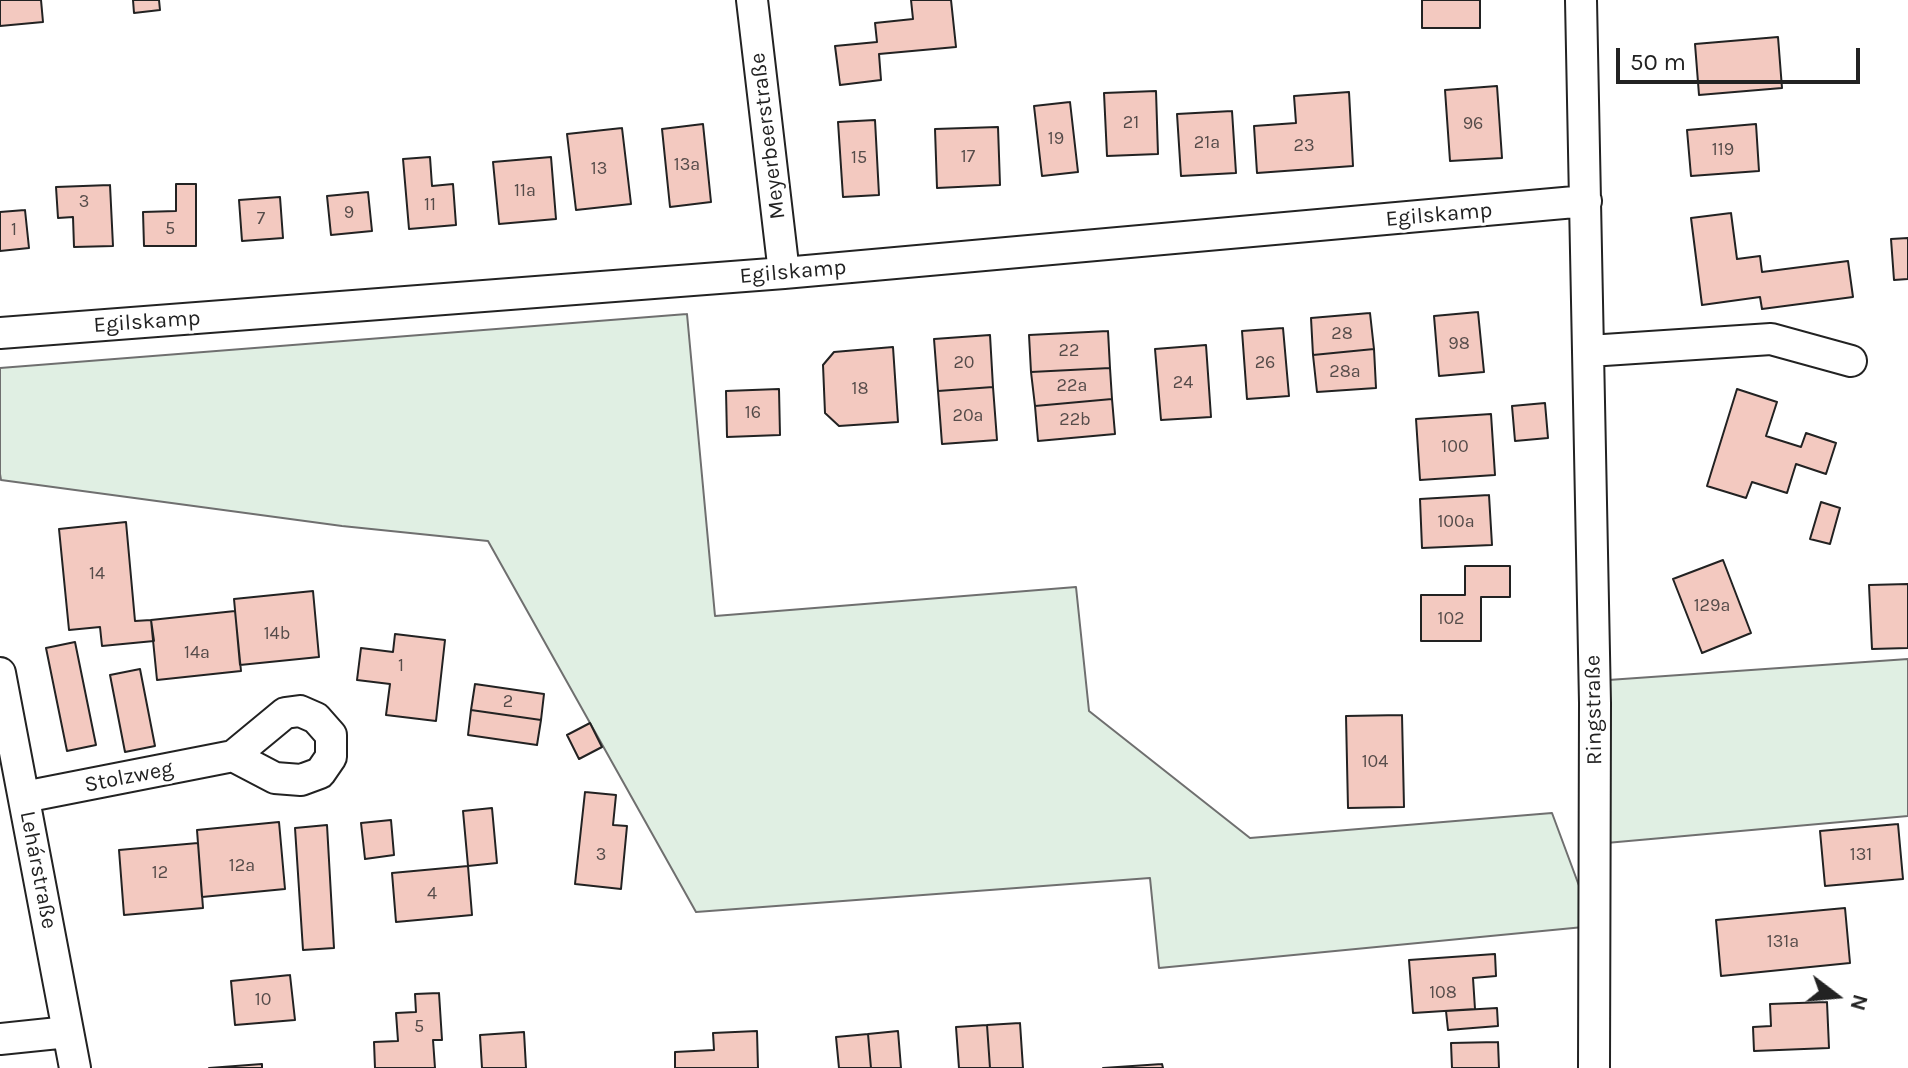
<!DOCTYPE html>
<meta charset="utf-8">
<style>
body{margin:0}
#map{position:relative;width:1908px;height:1068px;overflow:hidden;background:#fff;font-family:Karla,sans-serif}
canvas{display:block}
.north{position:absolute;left:1796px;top:956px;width:80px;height:80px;-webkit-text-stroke:6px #fff;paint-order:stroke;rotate:106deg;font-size:22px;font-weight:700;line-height:32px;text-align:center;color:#222}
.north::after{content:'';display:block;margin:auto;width:28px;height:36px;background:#222;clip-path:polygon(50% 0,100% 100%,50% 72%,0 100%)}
.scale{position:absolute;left:1616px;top:48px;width:244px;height:36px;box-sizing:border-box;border:4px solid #222;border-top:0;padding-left:10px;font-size:24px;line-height:28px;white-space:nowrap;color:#222;-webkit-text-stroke:6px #fff;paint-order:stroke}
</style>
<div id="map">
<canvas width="1908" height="1068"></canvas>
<div class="north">N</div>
<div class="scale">50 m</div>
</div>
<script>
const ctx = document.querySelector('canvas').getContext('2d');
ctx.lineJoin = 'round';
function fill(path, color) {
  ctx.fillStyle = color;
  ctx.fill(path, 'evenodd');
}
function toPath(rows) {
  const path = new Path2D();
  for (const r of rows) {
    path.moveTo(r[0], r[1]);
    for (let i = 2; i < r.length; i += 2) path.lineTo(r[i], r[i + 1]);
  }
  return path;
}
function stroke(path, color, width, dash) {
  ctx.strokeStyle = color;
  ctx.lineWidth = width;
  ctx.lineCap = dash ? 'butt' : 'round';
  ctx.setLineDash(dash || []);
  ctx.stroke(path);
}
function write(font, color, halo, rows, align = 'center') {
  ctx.font = font + ' Karla,sans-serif';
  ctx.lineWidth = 6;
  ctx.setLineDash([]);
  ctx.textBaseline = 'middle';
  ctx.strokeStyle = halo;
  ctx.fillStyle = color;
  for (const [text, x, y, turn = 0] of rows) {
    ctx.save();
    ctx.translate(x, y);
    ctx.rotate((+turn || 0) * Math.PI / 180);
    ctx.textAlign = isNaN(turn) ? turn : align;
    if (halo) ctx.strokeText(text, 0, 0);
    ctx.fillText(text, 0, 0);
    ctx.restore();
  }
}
const green = toPath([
 [687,314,715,616,1076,587,1089,711,1250,838,1552,813,1594,926,1159,968,1150,878,696,912,488,541,342,526,1,480,0,474,0,368,687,314],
 [1908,659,1908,816,1595,844,1594,681,1908,659]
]);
fill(green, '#e0efe3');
stroke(green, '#6f6f6f', 2);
const building = toPath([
 [0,0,41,0,43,22,0,26,0,0],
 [133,0,159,0,160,10,134,13,133,0],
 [911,0,951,0,956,47,879,54,881,80,840,85,835,46,877,42,875,23,913,19,911,0],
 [1422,0,1480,0,1480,28,1422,28,1422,0],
 [1778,37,1782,88,1699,95,1695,44,1778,37],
 [1497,86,1502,158,1450,161,1445,90,1497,86],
 [1156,91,1158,154,1107,156,1104,93,1156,91],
 [1349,92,1353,166,1257,173,1254,126,1296,123,1294,96,1349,92],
 [1070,102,1078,172,1042,176,1034,106,1070,102],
 [1232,111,1236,173,1181,176,1177,114,1232,111],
 [875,120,879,195,843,197,838,122,875,120],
 [703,124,711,202,670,207,662,129,703,124],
 [1756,124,1759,171,1691,176,1687,130,1756,124],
 [998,127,1000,185,937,188,935,129,998,127],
 [622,128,631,204,576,210,567,134,622,128],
 [430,157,432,186,453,184,456,225,409,229,403,159,430,157],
 [551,157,556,219,499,224,493,162,551,157],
 [176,184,196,184,196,246,144,246,143,212,176,211,176,184],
 [110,185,113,246,74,247,73,217,58,218,56,187,110,185],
 [368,192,372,231,331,235,327,196,368,192],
 [280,197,283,238,242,241,239,200,280,197],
 [25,210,29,248,0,251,0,212,25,210],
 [1731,213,1737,259,1760,256,1762,272,1848,261,1853,297,1762,309,1760,297,1702,305,1691,218,1731,213],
 [1908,238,1908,279,1894,280,1891,239,1908,238],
 [1478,312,1484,372,1439,376,1434,316,1478,312],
 [1370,313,1374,349,1313,355,1311,318,1370,313],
 [1283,328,1289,396,1247,399,1242,331,1283,328],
 [1108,331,1110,368,1031,372,1029,335,1108,331],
 [990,335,993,387,938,391,934,339,990,335],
 [1206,345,1211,417,1161,420,1155,349,1206,345],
 [893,347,898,422,839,426,825,413,823,365,834,352,893,347],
 [1374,349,1376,388,1317,392,1313,355,1374,349],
 [1110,368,1112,399,1035,406,1031,372,1110,368],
 [993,387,997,440,942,444,938,391,993,387],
 [779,389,780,435,727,437,726,391,779,389],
 [1737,389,1777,402,1766,436,1801,447,1806,433,1836,443,1826,474,1796,464,1787,493,1752,482,1746,498,1707,486,1737,389],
 [1112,399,1115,434,1038,441,1035,406,1112,399],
 [1545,403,1548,438,1515,441,1512,406,1545,403],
 [1491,414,1495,475,1420,480,1416,419,1491,414],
 [1489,495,1492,545,1422,548,1420,499,1489,495],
 [1821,502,1840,508,1830,544,1810,539,1821,502],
 [126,522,135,621,151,620,154,641,102,646,100,627,69,630,59,529,126,522],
 [1723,560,1751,633,1702,653,1673,579,1723,560],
 [1465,566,1510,566,1510,597,1481,597,1481,641,1421,641,1421,595,1465,595,1465,566],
 [1908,584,1908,648,1872,649,1869,585,1908,584],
 [313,591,319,657,240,665,234,599,313,591],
 [235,611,241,671,157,680,151,620,235,611],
 [395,634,445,640,436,721,386,715,390,684,357,680,361,648,393,652,395,634],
 [75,642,96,745,67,751,46,648,75,642],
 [140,669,155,746,125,752,110,675,140,669],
 [475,684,544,694,541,720,471,710,475,684],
 [471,710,541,720,537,745,468,735,471,710],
 [1402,715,1404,807,1348,808,1346,716,1402,715],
 [590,723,602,747,579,759,567,735,590,723],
 [585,792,616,795,613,825,627,826,621,889,575,884,585,792],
 [492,808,497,863,468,866,463,811,492,808],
 [391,820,394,855,365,859,361,823,391,820],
 [279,822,285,889,202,897,197,830,279,822],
 [1898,824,1903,879,1825,886,1820,831,1898,824],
 [327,825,334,948,303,950,295,828,327,825],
 [198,843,203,908,124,915,119,850,198,843],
 [468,866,472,915,396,922,392,873,468,866],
 [1845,908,1850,963,1721,976,1716,920,1845,908],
 [1495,954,1496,976,1473,978,1475,1009,1413,1013,1409,960,1495,954],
 [290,975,295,1020,235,1025,231,981,290,975],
 [439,993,442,1040,433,1040,435,1068,375,1068,374,1042,398,1041,396,1013,416,1012,415,994,439,993],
 [1827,1002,1829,1048,1754,1051,1753,1027,1771,1026,1770,1004,1827,1002],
 [1497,1008,1498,1026,1448,1030,1446,1011,1497,1008],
 [1020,1023,1023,1068,990,1068,987,1025,1020,1023],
 [987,1025,990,1068,959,1068,956,1027,987,1025],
 [757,1031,758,1068,675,1068,675,1052,714,1050,713,1033,757,1031],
 [898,1031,901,1068,871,1068,868,1034,898,1031],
 [524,1032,526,1068,482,1068,480,1035,524,1032],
 [868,1034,871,1068,839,1068,836,1037,868,1034],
 [1498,1042,1499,1068,1452,1068,1451,1043,1498,1042],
 [262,1064,262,1068,209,1068,262,1064],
 [1162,1064,1163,1068,1103,1068,1162,1064]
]);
fill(building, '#f3c9c0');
stroke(building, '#222', 2);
const minor = toPath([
 [752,0,784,273],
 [1581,0,1595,703,1594,1068],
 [0,333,784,273,1586,201],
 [1589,351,1771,339,1851,361],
 [0,673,75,1068],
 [24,797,233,756,275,778,301,780,320,773,331,757,331,735,316,718,300,711,285,713,233,756],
 [0,1039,68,1032]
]);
stroke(minor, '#222', 34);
stroke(minor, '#fff', 30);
write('18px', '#564c4a', null, [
 ["21",1131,123],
 ["96",1473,124],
 ["19",1056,139],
 ["21a",1207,143],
 ["23",1304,146],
 ["119",1723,150],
 ["17",968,157],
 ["15",859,158],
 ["13a",687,165],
 ["13",599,169],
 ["11a",525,191],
 ["3",84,202],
 ["11",430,205],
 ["9",349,213],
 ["7",261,219],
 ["5",170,229],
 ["1",14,230],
 ["28",1342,334],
 ["98",1459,344],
 ["22",1069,351],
 ["20",964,363],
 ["26",1265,363],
 ["28a",1345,372],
 ["24",1183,383],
 ["22a",1072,386],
 ["18",860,389],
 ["16",753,413],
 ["20a",968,416],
 ["22b",1075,420],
 ["100",1455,447],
 ["100a",1456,522],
 ["14",97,574],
 ["129a",1712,606],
 ["102",1451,619],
 ["14b",277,634],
 ["14a",197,653],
 ["1",401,666],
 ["2",508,702],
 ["104",1375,762],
 ["3",601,855],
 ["131",1861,855],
 ["12a",242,866],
 ["12",160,873],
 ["4",432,894],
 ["131a",1783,942],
 ["108",1443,993],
 ["10",263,1000],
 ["5",419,1027]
]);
write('22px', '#222', '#fff', [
 ["Meyerbeerstraße",768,136,-97],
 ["Egilskamp",1439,215,-5],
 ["Egilskamp",793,272,-5],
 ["Egilskamp",147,322,-4],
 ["Ringstraße",1594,710,-91],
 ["Stolzweg",129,777,-11],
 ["Lehárstraße",38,870,79]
]);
</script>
